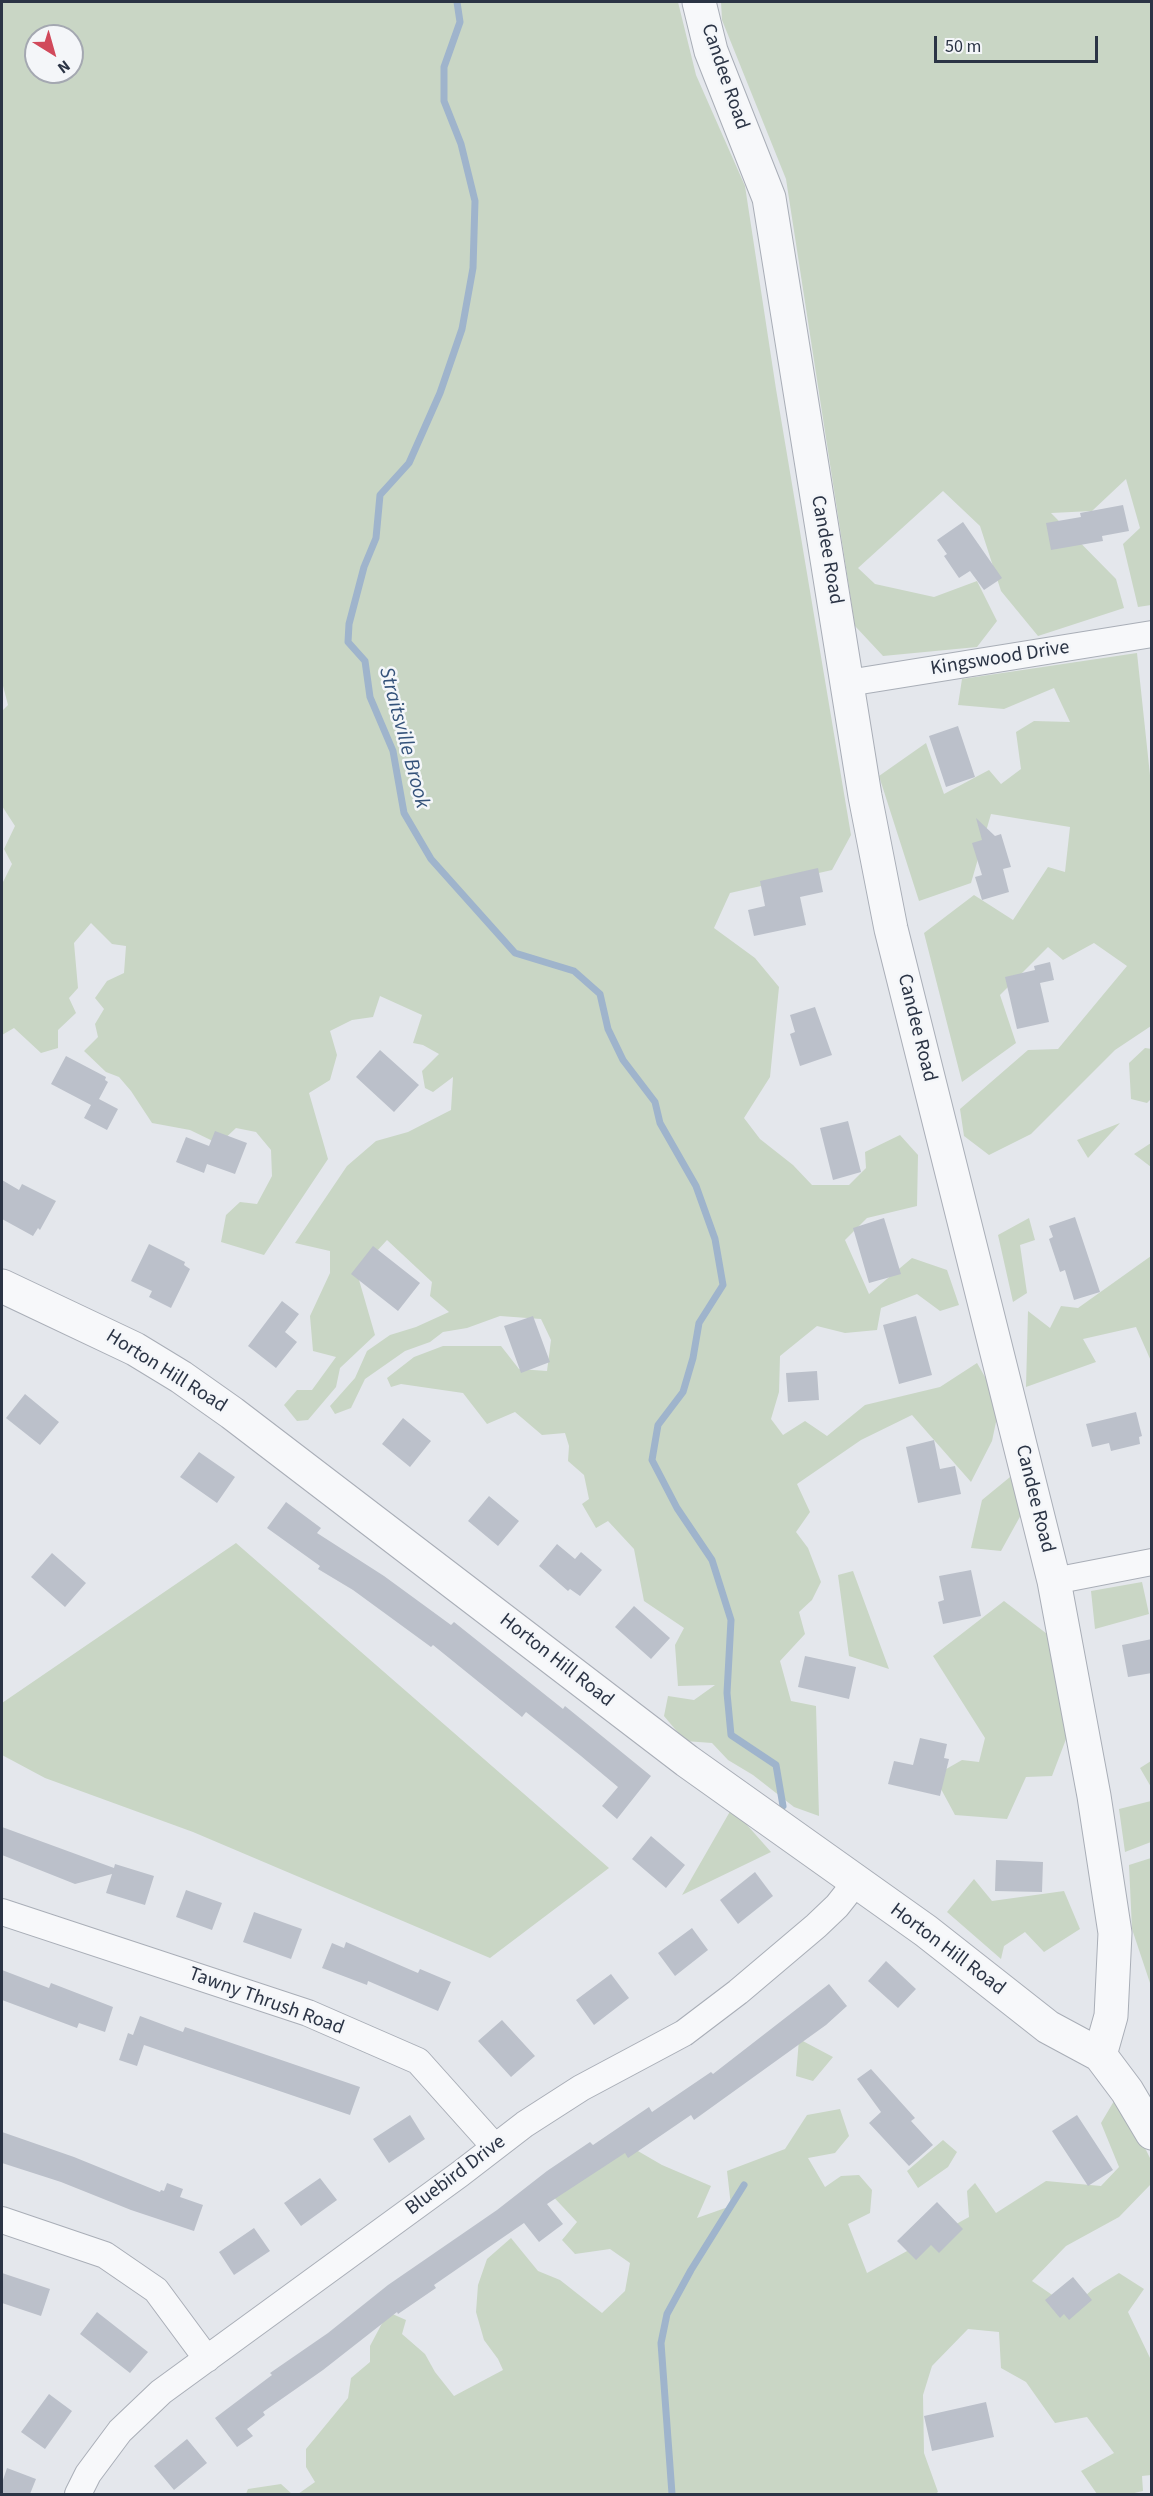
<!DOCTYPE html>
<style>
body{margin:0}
#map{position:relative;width:1153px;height:2496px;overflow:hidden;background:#e4e7ec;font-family:"Source Sans 3",sans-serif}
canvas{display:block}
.frame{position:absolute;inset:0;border:3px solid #2b3445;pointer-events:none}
.north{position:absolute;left:24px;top:24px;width:60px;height:60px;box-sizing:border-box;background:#f4f6f9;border:2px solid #a4a8b1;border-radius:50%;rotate:143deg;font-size:16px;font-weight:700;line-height:24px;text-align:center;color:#2b3445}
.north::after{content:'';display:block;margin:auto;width:21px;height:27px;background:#d1495b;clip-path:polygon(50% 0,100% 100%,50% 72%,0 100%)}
.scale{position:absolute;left:934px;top:36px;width:164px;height:27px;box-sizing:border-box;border:3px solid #2b3445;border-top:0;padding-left:8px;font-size:18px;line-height:21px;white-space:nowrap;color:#2b3445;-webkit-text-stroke:4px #f4f6f9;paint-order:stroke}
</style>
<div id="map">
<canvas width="1153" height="2496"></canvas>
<div class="frame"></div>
<div class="north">N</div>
<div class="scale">50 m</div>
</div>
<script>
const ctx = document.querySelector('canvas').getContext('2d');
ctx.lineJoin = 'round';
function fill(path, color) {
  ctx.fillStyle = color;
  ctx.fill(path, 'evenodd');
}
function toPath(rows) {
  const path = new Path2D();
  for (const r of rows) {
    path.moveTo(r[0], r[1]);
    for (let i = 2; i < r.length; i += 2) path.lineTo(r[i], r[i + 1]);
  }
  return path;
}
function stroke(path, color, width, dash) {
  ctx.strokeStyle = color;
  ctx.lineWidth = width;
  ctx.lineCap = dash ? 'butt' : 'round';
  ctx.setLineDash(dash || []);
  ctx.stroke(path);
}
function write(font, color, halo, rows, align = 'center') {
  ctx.font = font + ' "Source Sans 3",sans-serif';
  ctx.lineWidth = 5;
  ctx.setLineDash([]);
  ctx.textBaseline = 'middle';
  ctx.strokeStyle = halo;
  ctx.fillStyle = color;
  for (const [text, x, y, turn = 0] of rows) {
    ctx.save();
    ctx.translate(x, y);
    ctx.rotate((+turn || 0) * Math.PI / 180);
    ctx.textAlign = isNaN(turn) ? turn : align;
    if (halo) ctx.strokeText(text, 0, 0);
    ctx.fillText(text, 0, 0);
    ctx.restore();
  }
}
fill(toPath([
 [2,2,678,2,696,75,745,186,776,389,851,835,832,870,730,893,714,928,755,958,779,987,770,1077,744,1118,760,1139,793,1165,812,1185,849,1185,866,1168,865,1152,900,1135,918,1155,917,1206,867,1218,845,1240,869,1294,912,1258,947,1270,959,1305,940,1311,917,1294,881,1308,877,1330,845,1333,817,1326,780,1356,779,1392,771,1419,783,1435,805,1421,827,1436,865,1405,940,1387,977,1363,1000,1403,992,1441,971,1482,912,1415,861,1440,797,1484,810,1512,796,1532,808,1548,821,1582,812,1600,799,1612,805,1634,780,1661,791,1701,816,1706,819,1816,794,1807,753,1775,728,1760,712,1743,685,1741,664,1716,668,1696,694,1700,715,1685,678,1686,675,1645,684,1628,644,1601,634,1549,608,1521,596,1528,582,1504,589,1499,584,1475,568,1461,569,1446,565,1433,542,1435,515,1412,487,1424,463,1393,401,1384,391,1387,387,1378,414,1357,443,1346,501,1346,519,1369,547,1371,551,1340,541,1319,500,1316,467,1328,443,1332,430,1342,405,1351,365,1379,351,1408,335,1414,330,1406,355,1378,367,1351,390,1335,416,1327,449,1312,430,1296,432,1282,387,1240,357,1273,375,1335,340,1368,336,1387,308,1420,297,1421,284,1405,297,1390,312,1390,336,1357,313,1351,310,1316,330,1273,330,1251,295,1243,347,1166,376,1141,408,1132,451,1110,453,1077,433,1092,425,1088,422,1071,439,1054,423,1045,413,1043,422,1015,380,996,373,1017,352,1020,330,1031,337,1055,330,1080,309,1093,328,1159,264,1255,221,1242,226,1215,240,1202,257,1204,272,1176,271,1150,256,1132,236,1128,219,1144,190,1130,152,1123,131,1091,119,1077,106,1072,84,1051,98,1037,95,1024,104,1009,95,998,107,981,124,973,126,946,112,944,91,923,74,943,78,988,69,998,76,1013,58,1030,58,1048,41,1053,14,1028,2,1035,2,884,12,864,4,849,15,826,2,806,2,711,8,705,2,682],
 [36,36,72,36,72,72,36,72],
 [721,2,1151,2,1151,605,1138,607,1123,544,1140,528,1126,479,1092,511,1051,513,1116,579,1124,608,1038,636,1001,591,980,526,943,491,858,568,875,584,934,597,977,581,997,621,977,647,883,656,855,626,786,179,722,20],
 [1137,653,1152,794,1151,1026,1115,1050,1031,1134,989,1155,964,1136,960,1109,1028,1050,1058,1049,1127,966,1094,943,1063,960,1048,947,1000,995,1016,1043,962,1082,924,933,974,895,1013,920,1048,867,1065,872,1070,827,991,814,971,883,919,901,879,776,926,743,944,794,989,770,1001,784,1021,769,1016,732,1034,721,1070,722,1054,688,1004,709,958,705,962,679],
 [1145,1048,1152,1049,1151,1099,1147,1103,1131,1099,1129,1063],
 [1120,1123,1088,1158,1077,1140],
 [1151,1143,1151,1167,1134,1154],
 [1029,1218,1035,1240,1020,1245,1027,1293,1013,1302,998,1235],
 [1151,1256,1151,1361,1136,1327,1083,1339,1096,1362,1026,1387,1028,1311,1050,1328,1061,1306,1078,1308],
 [1010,1477,1022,1513,1001,1551,971,1548,982,1500],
 [236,1543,609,1868,490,1958,193,1832,45,1778,2,1755,2,1703],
 [853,1571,889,1669,849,1656,838,1575],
 [1142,1582,1149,1614,1095,1629,1091,1591],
 [1004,1601,1051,1637,1071,1726,1052,1776,1026,1777,1007,1819,955,1815,934,1776,962,1760,979,1762,985,1738,933,1656],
 [1151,1761,1151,1787,1140,1768],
 [1151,1801,1151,1842,1125,1852,1119,1809],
 [732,1808,771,1852,682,1895],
 [1151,1858,1152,1986,1151,1986,1132,1929,1129,1865],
 [974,1879,992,1901,1064,1891,1080,1929,1044,1952,1025,1932,1004,1946,1001,1959,947,1912],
 [799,2039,833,2057,813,2081,796,2076],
 [1114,2101,1139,2136,1151,2160,1151,2184,1119,2217,1066,2246,1032,2281,1071,2308,1093,2289,1119,2273,1144,2289,1128,2312,1151,2360,1151,2475,1142,2476,1143,2491,1130,2494,1097,2494,1081,2471,1114,2453,1087,2417,1055,2423,1026,2382,1001,2368,999,2332,968,2329,932,2366,923,2395,924,2453,938,2492,935,2494,298,2494,315,2482,306,2467,306,2449,348,2398,351,2378,370,2362,370,2346,388,2312,406,2320,402,2334,425,2354,435,2372,454,2396,503,2370,498,2359,484,2340,476,2312,478,2285,487,2259,511,2238,538,2271,560,2280,602,2313,625,2291,630,2263,610,2249,575,2254,562,2240,577,2222,547,2190,631,2147,662,2165,711,2186,697,2218,731,2206,727,2171,785,2149,807,2115,840,2109,849,2136,835,2153,808,2158,825,2187,841,2176,859,2175,872,2190,870,2213,848,2224,867,2273,969,2217,967,2191,975,2183,996,2213,1046,2181,1101,2186,1119,2167,1101,2123],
 [943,2140,957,2152,948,2167,918,2188,907,2171],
 [281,2484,292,2494,246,2494,248,2489]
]), '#c9d6c5');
stroke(toPath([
 [457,2,460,22,444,67,444,101,461,144,475,201,473,268,462,329,440,393,409,463,380,495,376,538,364,567,349,624,348,642,365,661,370,697,393,751,404,813,431,859,515,953,574,971,600,994,608,1029,623,1060,655,1102,660,1123,696,1186,715,1239,723,1285,699,1323,693,1358,683,1392,658,1425,652,1460,677,1508,712,1560,731,1620,727,1693,731,1735,776,1765,783,1806],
 [672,2494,661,2343,667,2314,691,2270,744,2185]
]), '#9fb4cc', 7);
fill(toPath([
 [1123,505,1129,531,1102,536,1103,541,1051,550,1046,523,1081,517,1080,513],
 [963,522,1002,578,984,590,970,571,959,578,944,556,947,554,937,540],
 [958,726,975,777,946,787,929,736],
 [976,818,995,836,1001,834,1011,867,1003,869,1009,892,982,900,975,877,982,875,972,843,982,840],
 [818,868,823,892,800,897,806,925,754,936,748,910,765,906,760,881],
 [1050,962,1054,980,1040,983,1049,1022,1017,1029,1005,977,1035,970,1034,966],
 [815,1007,832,1055,800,1066,790,1034,795,1032,790,1015],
 [380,1050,419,1085,394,1112,356,1077],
 [66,1056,106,1077,105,1080,108,1082,99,1099,118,1109,107,1130,84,1118,91,1105,51,1084],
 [848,1121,861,1172,833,1180,820,1128],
 [215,1131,247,1143,235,1174,207,1164,204,1173,176,1162,186,1137,209,1146],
 [2,1180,19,1190,22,1184,56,1201,40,1230,38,1228,33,1236,2,1219],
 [1075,1217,1100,1292,1074,1300,1065,1270,1060,1272,1049,1239,1053,1237,1049,1226],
 [884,1218,901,1274,869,1283,853,1228],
 [149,1244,185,1262,184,1265,190,1269,171,1308,149,1297,152,1291,131,1281],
 [373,1246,420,1283,398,1311,351,1274],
 [282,1301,299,1314,285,1332,297,1342,276,1368,248,1346],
 [533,1316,550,1362,521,1373,504,1326],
 [916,1316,932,1375,899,1384,883,1325],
 [817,1371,819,1400,788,1402,786,1373],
 [25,1394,59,1422,40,1445,6,1418],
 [1136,1412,1142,1436,1139,1437,1140,1444,1111,1451,1109,1443,1092,1447,1086,1424],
 [403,1418,431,1441,410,1467,382,1444],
 [934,1440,940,1469,955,1466,961,1494,918,1503,906,1447],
 [199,1452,235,1477,217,1503,180,1477],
 [489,1496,519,1521,498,1546,468,1521],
 [286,1502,321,1528,317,1533,384,1576,451,1625,454,1622,563,1709,565,1706,651,1776,617,1819,602,1806,618,1787,581,1756,526,1712,522,1717,433,1645,431,1647,353,1590,318,1569,320,1566,267,1528],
 [557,1544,575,1559,581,1552,602,1570,580,1596,570,1589,568,1591,539,1566],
 [52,1553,86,1583,65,1607,31,1577],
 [971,1570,981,1616,943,1624,938,1602,944,1600,939,1576],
 [634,1606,670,1638,651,1659,615,1627],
 [1152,1639,1152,1673,1128,1677,1122,1645],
 [805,1656,856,1667,849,1699,798,1687],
 [920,1738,947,1744,944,1758,949,1759,940,1796,888,1784,894,1761,913,1765],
 [2,1827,114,1868,115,1864,154,1876,145,1905,106,1893,112,1874,75,1884,2,1855],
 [651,1836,685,1865,666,1888,632,1859],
 [996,1860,1043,1862,1042,1892,995,1891],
 [755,1872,773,1896,738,1924,720,1900],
 [186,1890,222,1903,212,1930,176,1917],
 [254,1912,302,1929,291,1959,243,1942],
 [692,1928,708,1950,675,1976,658,1953],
 [346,1942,418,1973,420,1969,451,1982,438,2011,368,1981,367,1985,322,1968,332,1943,344,1948],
 [886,1961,916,1989,898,2008,868,1981],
 [2,1970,49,1988,51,1983,113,2007,105,2032,79,2023,77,2028,2,2000],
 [611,1974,629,1998,594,2025,576,2000],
 [829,1984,847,2006,826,2025,694,2120,691,2115,628,2158,625,2153,547,2204,563,2224,539,2242,524,2223,434,2285,436,2288,398,2314,397,2312,323,2370,263,2412,265,2415,247,2429,253,2436,237,2447,215,2418,272,2375,270,2373,328,2333,388,2285,497,2210,547,2171,590,2142,593,2145,649,2107,652,2112,711,2072,713,2074],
 [140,2016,183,2032,185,2027,360,2087,350,2115,144,2045,137,2066,119,2060,128,2033,133,2035],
 [502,2020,535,2056,511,2077,478,2041],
 [871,2069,915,2118,911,2121,933,2145,909,2166,869,2123,881,2112,857,2079],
 [410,2115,425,2139,389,2163,373,2139],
 [1077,2115,1113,2170,1088,2186,1052,2131],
 [2,2132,74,2157,160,2192,161,2190,164,2191,167,2183,183,2189,180,2197,203,2205,194,2231,131,2210,61,2182,2,2163],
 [320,2178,337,2200,301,2226,284,2203],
 [937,2202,963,2229,939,2253,931,2245,916,2260,897,2241],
 [254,2228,270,2251,234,2275,219,2252],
 [2,2273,50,2289,41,2316,2,2303],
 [1073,2277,1092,2300,1069,2320,1064,2314,1060,2318,1045,2300],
 [97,2312,148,2352,130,2373,80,2334],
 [49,2394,72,2411,45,2449,21,2432],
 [986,2402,994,2437,932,2451,924,2416],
 [187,2439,207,2463,174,2490,154,2466],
 [7,2468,36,2479,30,2494,2,2494,2,2483]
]), '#bbc0ca');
const minor = toPath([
 [848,683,1152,634],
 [1054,1581,1152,1562],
 [2,1912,308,2013,418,2061,495,2147],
 [2,2220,105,2255,156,2290,207,2359],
 [78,2494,88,2474,120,2431,161,2392,460,2174,525,2124,581,2088,684,2033,738,1992,816,1926,837,1906,856,1882]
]);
const tertiary = toPath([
 [699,2,711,51,769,198,865,796,891,929,1054,1581,1094,1796,1115,1933,1111,2016,1100,2055],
 [2,1286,135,1349,181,1377,232,1413,687,1761,926,1931,1048,2027,1100,2055,1127,2091,1152,2133]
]);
stroke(minor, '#a9aeb7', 28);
stroke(tertiary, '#a9aeb7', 35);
stroke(minor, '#f7f8fa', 26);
stroke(tertiary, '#f7f8fa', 33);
write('20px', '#2b3445', '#f4f6f9', [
 ["Candee Road",724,77,71],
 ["Candee Road",826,550,80],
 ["Kingswood Drive",1000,659,-9],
 ["Candee Road",916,1028,76],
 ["Horton Hill Road",166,1372,32],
 ["Candee Road",1034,1499,76],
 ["Horton Hill Road",556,1661,38],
 ["Horton Hill Road",947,1950,37],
 ["Tawny Thrush Road",266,2002,20],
 ["Bluebird Drive",456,2176,-37]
]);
write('italic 21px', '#34527a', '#f4f6f9', [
 ["Straitsville Brook",403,738,75]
]);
</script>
